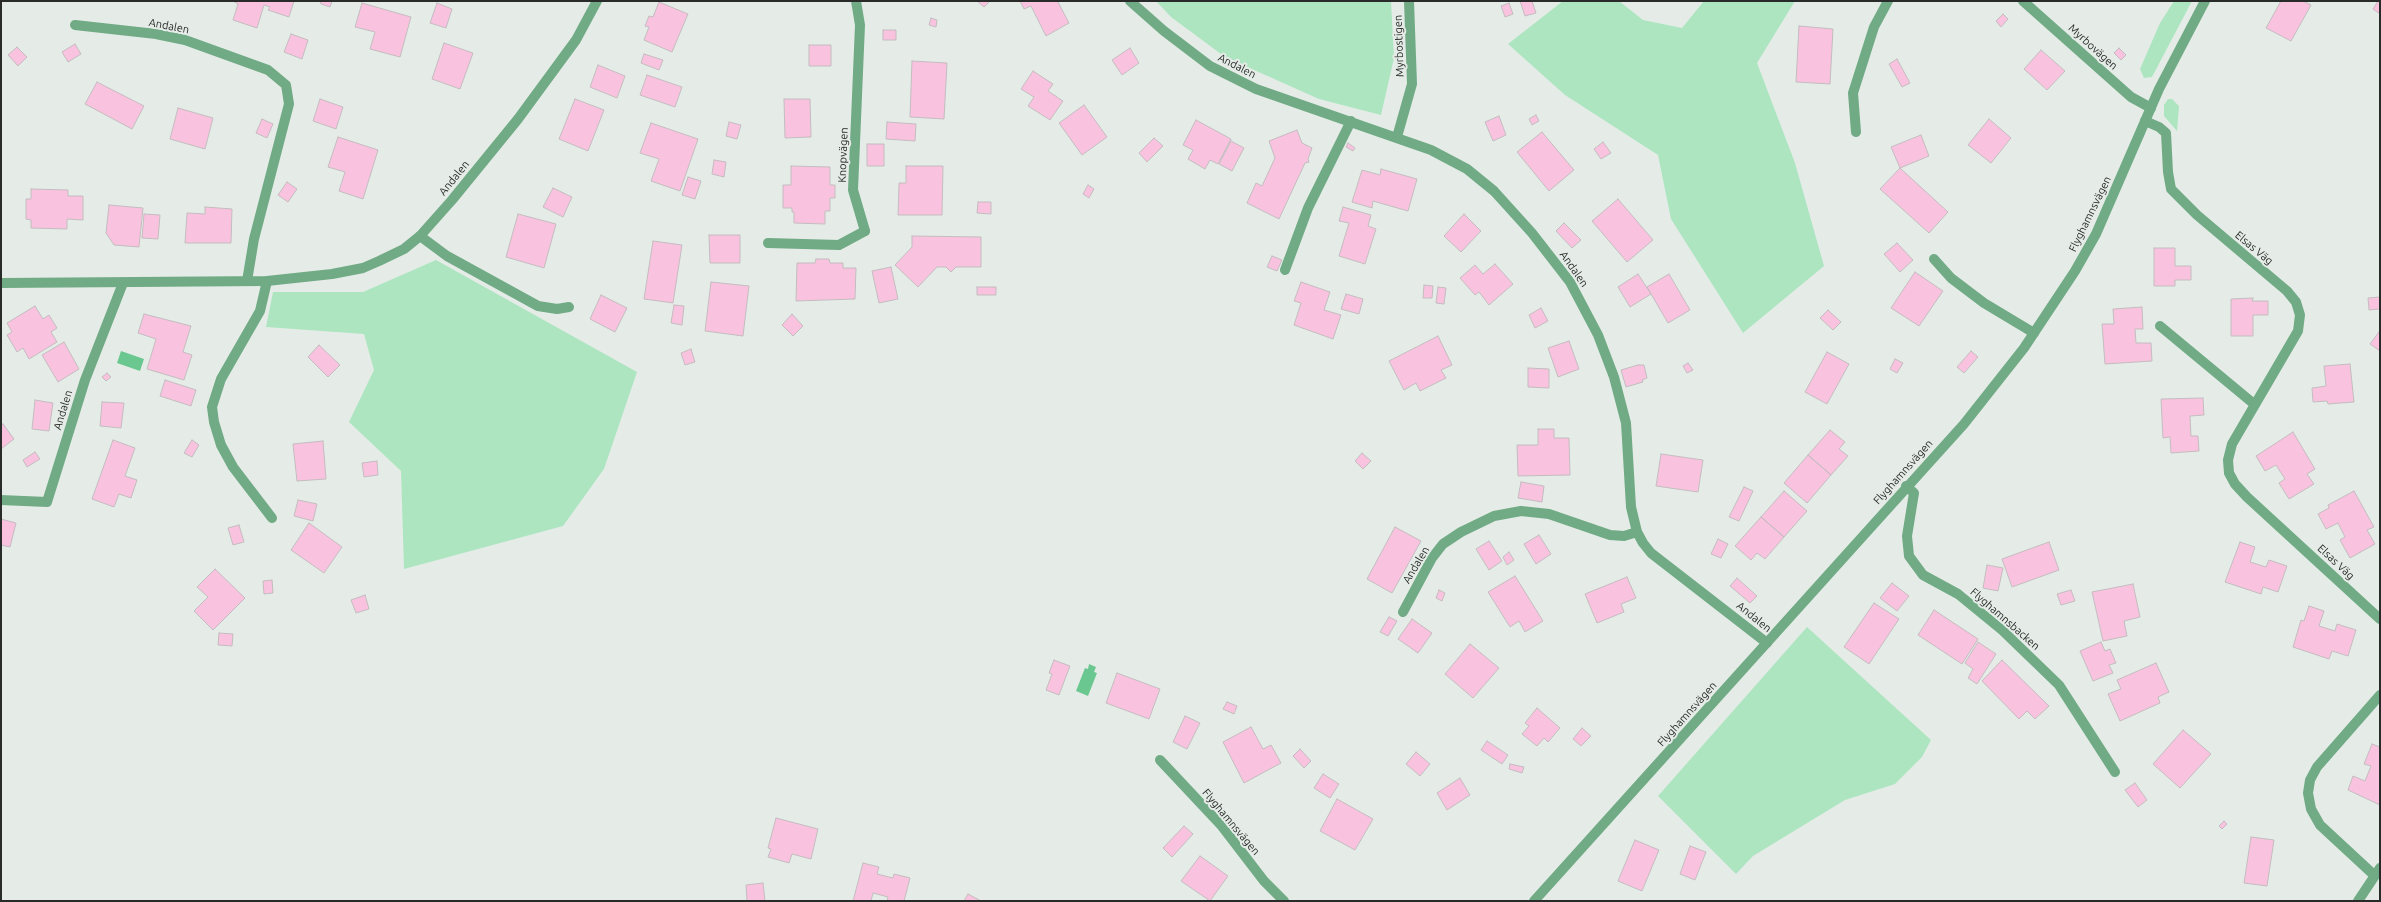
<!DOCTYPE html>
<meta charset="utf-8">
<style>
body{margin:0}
#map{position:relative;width:2381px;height:902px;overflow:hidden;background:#e5ece7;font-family:Ubuntu,sans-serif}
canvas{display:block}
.frame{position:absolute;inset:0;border:2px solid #282b29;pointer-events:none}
</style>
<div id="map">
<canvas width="2381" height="902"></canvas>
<div class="frame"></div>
</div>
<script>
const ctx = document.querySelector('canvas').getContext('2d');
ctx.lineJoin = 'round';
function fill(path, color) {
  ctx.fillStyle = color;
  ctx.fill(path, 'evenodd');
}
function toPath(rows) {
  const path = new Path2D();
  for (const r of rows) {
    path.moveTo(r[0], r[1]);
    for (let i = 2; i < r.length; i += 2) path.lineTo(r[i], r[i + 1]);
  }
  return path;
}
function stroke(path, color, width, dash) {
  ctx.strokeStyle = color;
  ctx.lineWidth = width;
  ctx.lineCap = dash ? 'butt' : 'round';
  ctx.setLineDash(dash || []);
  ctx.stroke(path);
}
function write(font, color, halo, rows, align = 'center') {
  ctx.font = font + ' Ubuntu,sans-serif';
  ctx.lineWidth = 4;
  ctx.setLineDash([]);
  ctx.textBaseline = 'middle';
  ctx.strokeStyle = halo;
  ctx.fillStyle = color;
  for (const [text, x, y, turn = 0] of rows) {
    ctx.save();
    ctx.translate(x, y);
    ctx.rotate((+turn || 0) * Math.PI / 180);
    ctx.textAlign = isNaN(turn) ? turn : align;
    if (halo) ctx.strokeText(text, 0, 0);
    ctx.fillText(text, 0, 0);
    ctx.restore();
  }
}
fill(toPath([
 [1156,1,1391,1,1394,58,1381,115,1319,99,1225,57,1171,17],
 [1563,1,1619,1,1643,20,1682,28,1704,1,1795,1,1757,63,1795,163,1824,266,1743,333,1671,219,1658,155,1565,95,1508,44],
 [2174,1,2192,1,2152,77,2144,78,2140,69,2160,23],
 [2168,99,2172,99,2179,106,2177,131,2164,116,2164,105],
 [436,260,637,372,604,469,563,526,404,569,401,471,349,422,374,370,364,334,266,327,273,292,363,292],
 [1807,627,1931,740,1922,757,1895,784,1845,800,1753,856,1736,874,1658,796]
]), '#ade5c1');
fill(toPath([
 [121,351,144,359,140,371,117,363],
 [1089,664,1096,667,1094,672,1097,673,1088,696,1076,691,1085,668,1088,669]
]), '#6bc790');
const building = toPath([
 [233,1,294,1,289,17,268,10,270,7,264,5,257,28,233,20,238,4,233,1],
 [320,1,332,1,330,7,321,4,320,1],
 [977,1,990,1,984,7,977,1],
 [1020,1,1060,1,1058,2,1069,23,1046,36,1031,6,1024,9,1020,1],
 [1520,1,1532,1,1536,13,1525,16,1520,1],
 [2281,1,2303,1,2311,5,2291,41,2266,28,2281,1],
 [2378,1,2380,1,2380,14,2373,9,2378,1],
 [659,2,688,14,672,52,644,40,649,27,645,26,649,16,653,17,659,2],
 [362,3,411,17,400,57,370,49,375,32,355,27,362,3],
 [437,3,452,9,446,28,430,23,437,3],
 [1509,3,1513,14,1505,17,1501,6,1509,3],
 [2003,14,2008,19,2001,27,1996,21,2003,14],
 [931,18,937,20,936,27,929,25,931,18],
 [1799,26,1833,29,1830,84,1796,82,1799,26],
 [883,30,896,30,896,40,883,40,883,30],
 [291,34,308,40,302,59,284,52,291,34],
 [444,43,473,53,460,89,432,79,444,43],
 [75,44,81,54,68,62,62,52,75,44],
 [809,45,831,45,831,66,809,66,809,45],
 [17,47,27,57,18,66,8,55,17,47],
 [1130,48,1139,63,1122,75,1112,60,1130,48],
 [2119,48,2126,55,2121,60,2114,53,2119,48],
 [2041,50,2065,71,2047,90,2024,69,2041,50],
 [644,54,663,60,659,70,641,63,644,54],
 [1897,59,1910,83,1902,87,1889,64,1897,59],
 [912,61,947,63,944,119,910,117,912,61],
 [598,65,625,76,617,98,590,87,598,65],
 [1033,71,1053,84,1048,91,1063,101,1050,120,1028,106,1034,97,1021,89,1033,71],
 [647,75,682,87,675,107,640,95,647,75],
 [97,82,144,106,132,129,85,104,97,82],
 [320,99,343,107,336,129,313,121,320,99],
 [575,99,604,110,588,151,559,139,575,99],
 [784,99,810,99,811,137,785,138,784,99],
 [1084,105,1107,137,1082,155,1059,123,1084,105],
 [178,108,213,118,205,149,170,139,178,108],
 [1536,115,1539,121,1532,125,1529,119,1536,115],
 [1499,116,1506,135,1493,141,1485,122,1499,116],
 [262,119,273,124,267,138,256,133,262,119],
 [1989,119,2011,138,1991,163,1968,145,1989,119],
 [1196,120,1231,139,1218,164,1210,160,1205,169,1188,159,1193,150,1183,145,1196,120],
 [729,122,741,125,737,139,726,136,729,122],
 [887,122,916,124,915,141,886,139,887,122],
 [651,123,698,139,680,191,651,181,659,159,640,153,651,123],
 [1297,130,1302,143,1312,148,1308,159,1309,162,1305,163,1279,219,1247,203,1256,183,1262,186,1275,158,1269,141,1297,130],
 [1542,132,1574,170,1549,191,1517,152,1542,132],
 [1921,135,1929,156,1900,168,1891,147,1921,135],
 [338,137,378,150,363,199,339,191,345,172,328,167,338,137],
 [1154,138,1163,146,1147,162,1139,153,1154,138],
 [1231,141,1244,148,1232,171,1219,164,1231,141],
 [1603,142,1611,153,1601,159,1594,149,1603,142],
 [1348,143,1355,148,1353,151,1346,147,1348,143],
 [867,144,884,144,884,166,867,166,867,144],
 [714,160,726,162,724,177,712,174,714,160],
 [791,166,830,167,830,185,835,185,835,198,830,198,830,211,825,211,825,224,794,223,794,212,792,212,792,208,783,208,783,185,791,185,791,166],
 [906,166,943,166,942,215,898,215,899,183,906,183,906,166],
 [1900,168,1948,212,1929,233,1880,189,1900,168],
 [1381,169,1417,179,1408,211,1373,201,1372,208,1352,202,1362,170,1380,175,1381,169],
 [688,177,701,181,695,199,682,195,688,177],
 [287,182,297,189,288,202,278,195,287,182],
 [1088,185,1094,189,1089,198,1083,194,1088,185],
 [553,188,572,197,563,217,543,207,553,188],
 [31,189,68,190,68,196,83,196,83,220,67,219,67,229,31,228,31,220,26,219,26,199,31,199,31,189],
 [1618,199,1653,240,1627,262,1592,221,1618,199],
 [978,202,991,202,991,214,977,213,978,202],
 [109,205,143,208,139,247,114,245,106,233,109,205],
 [205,207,232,209,231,243,185,243,187,213,205,214,205,207],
 [1343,207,1371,215,1368,226,1376,229,1365,264,1339,256,1349,223,1339,221,1343,207],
 [144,214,160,215,158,239,142,238,144,214],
 [518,214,556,224,544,268,506,257,518,214],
 [1464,214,1481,231,1461,252,1444,236,1464,214],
 [1564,223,1581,240,1572,248,1556,231,1564,223],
 [709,235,740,235,740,263,710,263,709,235],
 [912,236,981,237,981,267,956,267,951,272,946,267,937,267,918,287,895,265,912,247,912,236],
 [653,241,682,245,673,303,644,299,653,241],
 [1897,243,1913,260,1900,272,1884,254,1897,243],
 [2154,248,2175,248,2175,266,2191,266,2191,280,2175,280,2175,286,2154,286,2154,248],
 [1272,256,1282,260,1277,271,1267,267,1272,256],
 [816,259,829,259,830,263,843,263,843,268,856,268,855,299,796,301,797,263,815,263,816,259],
 [1495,264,1513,284,1489,305,1479,292,1475,295,1460,278,1475,265,1483,274,1495,264],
 [891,267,898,299,879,303,872,271,891,267],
 [1915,272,1943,291,1919,326,1891,308,1915,272],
 [1638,274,1651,294,1630,307,1618,287,1638,274],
 [1669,274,1690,310,1668,323,1647,287,1669,274],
 [711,282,749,286,743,336,705,331,711,282],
 [1301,282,1330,292,1324,310,1341,315,1333,339,1294,325,1301,303,1294,301,1301,282],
 [1424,285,1433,286,1432,298,1423,298,1424,285],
 [977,287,996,287,996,295,977,295,977,287],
 [1438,287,1446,288,1444,304,1436,303,1438,287],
 [1346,294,1363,299,1359,314,1341,309,1346,294],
 [601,295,627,308,615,332,590,319,601,295],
 [2380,297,2380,309,2369,310,2368,298,2380,297],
 [2253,298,2252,301,2268,301,2268,315,2253,315,2253,336,2231,336,2231,299,2253,298],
 [674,305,684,306,682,325,671,323,674,305],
 [35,306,43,319,49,315,57,328,51,332,57,342,29,359,23,348,17,352,7,335,12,332,7,323,35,306],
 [2142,307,2143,329,2135,329,2136,343,2151,343,2152,361,2105,364,2102,324,2114,324,2113,309,2142,307],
 [1541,308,1548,321,1535,328,1529,315,1541,308],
 [1828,310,1841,322,1833,330,1820,318,1828,310],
 [144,314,191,326,183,352,192,355,184,380,147,369,156,339,138,333,144,314],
 [792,314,803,326,793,336,782,325,792,314],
 [2379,332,2380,332,2380,351,2370,344,2379,332],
 [1438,336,1452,365,1441,370,1446,378,1420,391,1416,383,1404,390,1389,361,1438,336],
 [1569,341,1579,369,1558,377,1548,348,1569,341],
 [64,342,79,369,58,382,42,355,64,342],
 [319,345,340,365,328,377,308,357,319,345],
 [691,349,695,362,685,365,681,353,691,349],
 [1971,351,1978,357,1964,373,1957,367,1971,351],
 [1827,352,1849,364,1827,404,1805,392,1827,352],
 [1895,359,1903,363,1897,373,1890,369,1895,359],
 [1688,363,1693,370,1687,373,1683,366,1688,363],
 [2350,364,2354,402,2328,404,2327,401,2313,402,2312,388,2326,386,2324,366,2350,364],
 [1638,365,1644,365,1647,378,1642,380,1643,382,1626,387,1621,370,1638,365],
 [1528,368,1549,369,1549,388,1528,387,1528,368],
 [107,373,111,377,106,381,102,377,107,373],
 [165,380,196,390,191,406,160,396,165,380],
 [2203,398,2204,415,2190,416,2191,436,2198,436,2199,451,2171,453,2170,437,2163,438,2161,399,2203,398],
 [35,400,53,403,49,431,32,429,35,400],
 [102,402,124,403,121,428,100,426,102,402],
 [3,424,14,439,1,449,1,425,3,424],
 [1538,429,1554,429,1554,438,1569,438,1570,475,1518,476,1517,445,1538,445,1538,429],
 [1830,430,1845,442,1839,449,1848,456,1831,475,1808,455,1830,430],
 [2293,432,2315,469,2307,474,2314,484,2289,499,2279,483,2285,479,2276,465,2265,471,2256,456,2293,432],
 [113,440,135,448,125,476,137,480,131,498,119,494,114,507,92,499,113,440],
 [192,440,199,445,192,457,184,453,192,440],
 [323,441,326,479,297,481,293,444,323,441],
 [35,452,40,459,27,467,23,460,35,452],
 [1362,453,1371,461,1363,469,1355,461,1362,453],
 [1661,454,1703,460,1698,492,1656,486,1661,454],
 [1808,455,1831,475,1807,503,1784,483,1808,455],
 [377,461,378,475,364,477,362,463,377,461],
 [1521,482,1544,486,1542,502,1518,498,1521,482],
 [1744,487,1753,491,1739,521,1729,517,1744,487],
 [1784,491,1807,511,1784,537,1761,517,1784,491],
 [2354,491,2374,527,2367,530,2375,544,2350,558,2340,540,2345,537,2338,523,2326,529,2318,514,2329,508,2328,505,2354,491],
 [298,500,317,504,313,521,294,516,298,500],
 [1761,517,1784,537,1765,559,1757,553,1751,560,1735,546,1761,517],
 [1,519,16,523,10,547,1,545,1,519],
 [309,523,342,547,324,573,291,550,309,523],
 [239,525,244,542,233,545,228,528,239,525],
 [1395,527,1421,541,1392,593,1367,579,1395,527],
 [1539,535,1551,554,1536,564,1524,544,1539,535],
 [1718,539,1728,544,1721,558,1711,554,1718,539],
 [1489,541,1502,561,1489,570,1476,549,1489,541],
 [2049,542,2059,570,2012,587,2002,559,2049,542],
 [2240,542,2255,547,2250,562,2266,567,2269,560,2287,566,2278,592,2263,587,2261,594,2225,582,2240,542],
 [1509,552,1514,560,1507,565,1503,557,1509,552],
 [1987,565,2003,568,1998,591,1983,588,1987,565],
 [215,569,245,598,213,630,194,611,208,597,197,587,215,569],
 [1515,576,1543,621,1525,632,1519,621,1510,627,1488,592,1515,576],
 [1627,577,1636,598,1621,604,1624,612,1597,623,1585,594,1627,577],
 [1737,578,1757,596,1750,603,1730,586,1737,578],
 [272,580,273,593,264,594,263,581,272,580],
 [1892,583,1909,596,1897,611,1880,598,1892,583],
 [2133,584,2140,617,2124,621,2127,636,2103,641,2092,592,2133,584],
 [1439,590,1445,593,1442,601,1436,598,1439,590],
 [2071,590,2075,601,2061,605,2057,594,2071,590],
 [365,595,369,609,356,613,351,600,365,595],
 [1874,603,1899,619,1869,664,1844,647,1874,603],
 [2309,606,2324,611,2319,626,2335,631,2337,624,2356,630,2348,656,2332,651,2329,659,2293,647,2301,620,2304,621,2309,606],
 [1934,610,1978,639,1962,664,1918,635,1934,610],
 [1389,617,1397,621,1388,636,1380,632,1389,617],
 [1412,619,1432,633,1418,653,1398,639,1412,619],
 [219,633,233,634,232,646,218,645,219,633],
 [1978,642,1996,654,1977,684,1968,678,1973,669,1965,663,1978,642],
 [2101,642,2105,651,2110,649,2116,663,2109,665,2113,673,2093,681,2080,651,2101,642],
 [1470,644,1499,668,1473,698,1445,674,1470,644],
 [1054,660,1070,666,1059,695,1046,690,1052,674,1049,673,1054,660],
 [2002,660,2049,706,2035,719,2027,711,2019,719,1982,681,2002,660],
 [2156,663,2169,692,2158,697,2160,703,2120,721,2108,694,2121,689,2117,680,2156,663],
 [1117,673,1160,689,1149,719,1106,703,1117,673],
 [1227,702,1237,706,1234,714,1223,709,1227,702],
 [1537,708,1560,728,1548,742,1544,738,1537,746,1522,734,1529,726,1525,723,1537,708],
 [1185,716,1200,723,1187,749,1173,742,1185,716],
 [1251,727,1263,749,1271,745,1281,763,1244,783,1223,742,1251,727],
 [1582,728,1591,736,1581,746,1573,739,1582,728],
 [2183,730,2211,754,2180,788,2153,764,2183,730],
 [1487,741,1508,755,1502,764,1481,750,1487,741],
 [2372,744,2380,747,2380,805,2348,790,2353,776,2365,781,2371,766,2364,764,2372,744],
 [1300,749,1311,761,1304,768,1293,756,1300,749],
 [1416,752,1430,764,1420,776,1406,764,1416,752],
 [1510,764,1524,767,1522,773,1509,769,1510,764],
 [1323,774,1339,784,1330,798,1314,788,1323,774],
 [1460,778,1470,795,1447,810,1437,793,1460,778],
 [2135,783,2147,800,2138,807,2125,790,2135,783],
 [1337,799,1373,819,1355,850,1320,831,1337,799],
 [776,818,818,829,811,859,792,854,789,863,768,857,771,849,768,848,776,818],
 [2224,821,2227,824,2222,829,2219,826,2224,821],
 [1184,826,1193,834,1172,857,1163,848,1184,826],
 [2251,837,2274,840,2267,886,2244,883,2251,837],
 [1635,840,1659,850,1642,891,1618,881,1635,840],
 [1690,846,1706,852,1695,880,1680,874,1690,846],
 [1200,856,1228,876,1210,901,1181,881,1200,856],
 [863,863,879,867,877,874,893,878,894,874,910,878,904,901,887,901,888,897,873,893,871,901,853,901,863,863],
 [763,883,765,901,747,901,746,885,763,883],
 [968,894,981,901,964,901,968,894]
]);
fill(building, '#f9c3df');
stroke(building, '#c3bcbf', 1);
stroke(toPath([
 [420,236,447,256,538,306,557,309,569,307],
 [768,243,839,245,865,231],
 [1934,259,1951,278,1984,303,2034,333],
 [1285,270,1308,208,1351,121],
 [267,281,260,311,221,379,212,407,214,422,221,445,233,467,272,518],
 [1,500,47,502,85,380,123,283]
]), '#71ab86', 10);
stroke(toPath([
 [856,1,860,25,853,190,865,231],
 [1130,1,1164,31,1210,66,1256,89,1431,150,1467,169,1494,191,1532,233,1570,282,1598,335,1614,377,1626,423,1631,507,1637,532,1643,543,1651,553,1767,643],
 [2023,1,2131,97,2151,108],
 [75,25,156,34,185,40,268,70,286,85,289,104,254,239,247,281],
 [2145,121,2159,127,2166,133,2168,172,2171,189,2197,215,2287,291,2296,302,2300,315,2298,331,2232,444,2228,460,2229,473,2235,484,2247,497,2380,619],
 [1856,132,1853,93,1874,27,1888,1],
 [1397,137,1412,84,1409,1],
 [1,283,267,281,332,274,363,268,379,261,404,249,420,236,452,200,518,119,576,40,597,1],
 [2160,326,2254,404],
 [1906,486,1914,493,1907,536,1909,556,1923,575,1958,594,2002,630,2059,685,2115,772],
 [1403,612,1432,558,1443,544,1461,532,1494,516,1521,511,1549,514,1610,535,1624,536,1637,532],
 [1160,760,1221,825,1264,881,1284,901],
 [2374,875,2320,825,2311,809,2308,793,2310,780,2317,767,2380,695],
 [2358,901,2380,868]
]), '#71ab86', 10);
stroke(toPath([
 [1534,901,1964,424,2024,348,2075,271,2096,234,2159,89,2205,1]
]), '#71ab86', 10);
write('11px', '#282b29', '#e5ece7', [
 ["Andalen",169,26,11],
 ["Myrbostigen",1399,46,-92],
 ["Myrbovägen",2093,47,42],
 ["Andalen",1237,66,27],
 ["Knopvägen",843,155,-88],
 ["Andalen",454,178,-51],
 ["Flyghamnsvägen",2090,214,-64],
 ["Elsas Väg",2254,248,40],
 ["Andalen",1574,269,55],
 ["Andalen",63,410,-73],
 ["Flyghamnsvägen",1903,472,-48],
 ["Elsas Väg",2336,562,43],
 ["Andalen",1416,565,-59],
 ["Andalen",1754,617,39],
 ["Flyghamnsbacken",2005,619,41],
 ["Flyghamnsvägen",1687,714,-48],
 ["Flyghamnsvägen",1231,822,50]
]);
</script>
